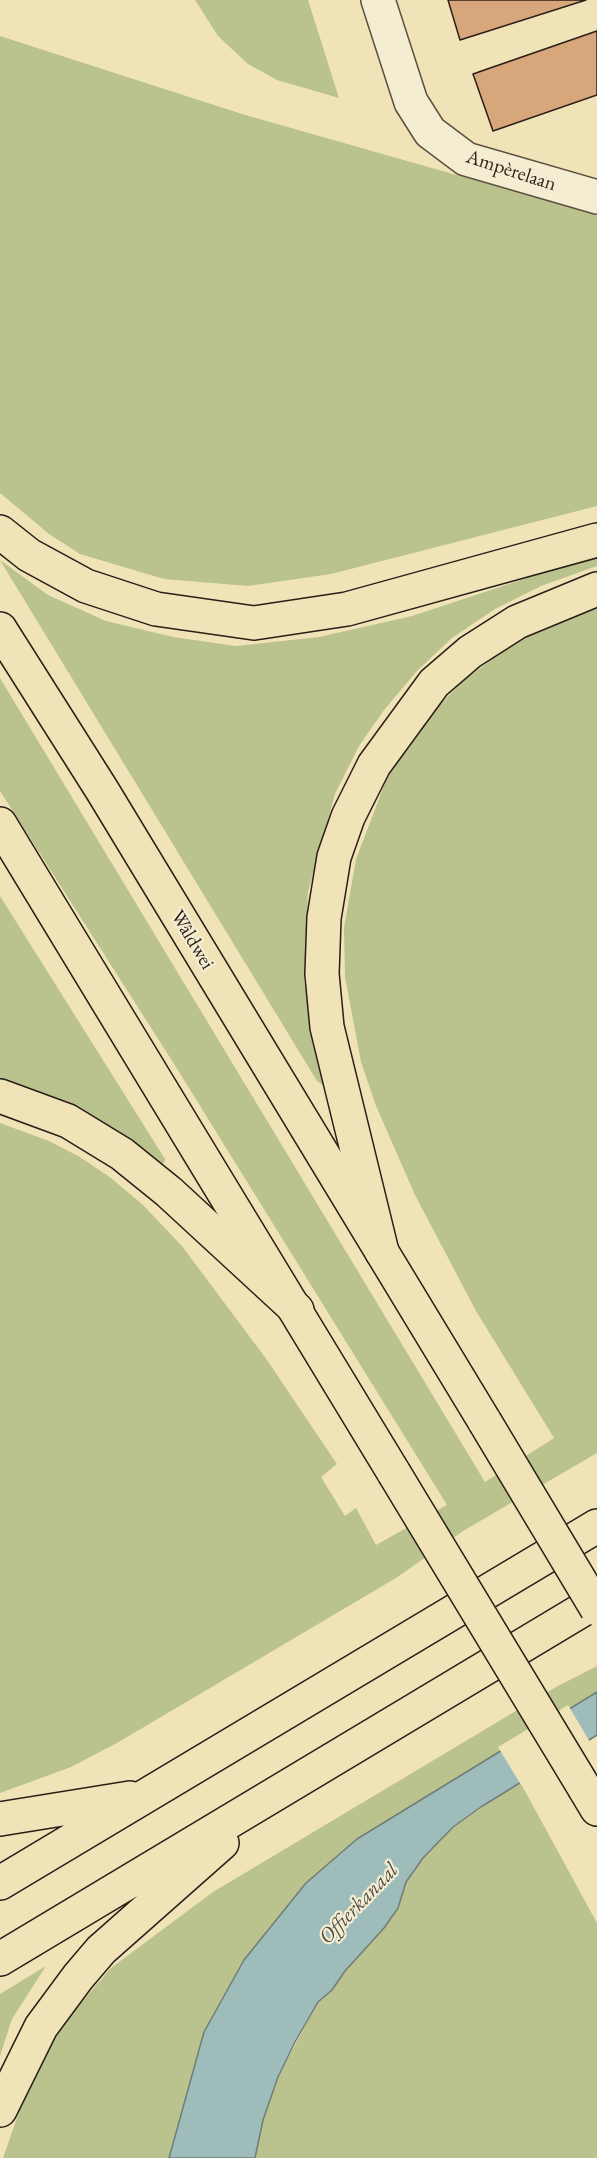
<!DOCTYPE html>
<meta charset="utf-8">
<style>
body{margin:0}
canvas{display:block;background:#f0e3b8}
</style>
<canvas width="597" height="2158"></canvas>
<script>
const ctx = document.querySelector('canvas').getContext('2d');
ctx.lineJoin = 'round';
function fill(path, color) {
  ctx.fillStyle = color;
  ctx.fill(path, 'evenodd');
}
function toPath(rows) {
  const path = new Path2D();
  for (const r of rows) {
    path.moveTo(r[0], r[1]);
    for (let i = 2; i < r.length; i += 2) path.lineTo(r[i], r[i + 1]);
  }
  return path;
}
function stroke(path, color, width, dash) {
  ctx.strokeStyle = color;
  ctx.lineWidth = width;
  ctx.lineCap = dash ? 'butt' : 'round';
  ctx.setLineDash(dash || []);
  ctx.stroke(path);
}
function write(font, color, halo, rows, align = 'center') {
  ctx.font = font + ' "EB Garamond",serif';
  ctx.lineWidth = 4.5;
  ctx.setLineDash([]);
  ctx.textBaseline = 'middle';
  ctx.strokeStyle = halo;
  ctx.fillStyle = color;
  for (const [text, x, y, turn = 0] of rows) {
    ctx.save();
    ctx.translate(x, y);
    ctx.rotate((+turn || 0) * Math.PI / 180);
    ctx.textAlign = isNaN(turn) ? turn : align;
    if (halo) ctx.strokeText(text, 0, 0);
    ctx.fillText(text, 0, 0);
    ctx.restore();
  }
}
fill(toPath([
 [195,0,308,0,339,98,277,80,248,64,218,36],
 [0,36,242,114,597,215,597,506,331,574,248,586,164,579,80,554,49,534,0,493],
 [597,555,597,566,541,586,495,609,452,638,417,671,384,710,359,746,335,794,308,892,304,981,324,1086,317,1081,0,560,48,595,106,621,173,637,236,646,319,637,412,616],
 [597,606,597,1453,463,1531,396,1578,117,1743,71,1767,0,1793,0,1123,49,1141,80,1157,111,1178,143,1205,182,1246,267,1360,337,1464,321,1477,345,1516,356,1508,376,1545,447,1505,176,1067,0,791,0,678,485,1482,554,1438,476,1311,415,1195,376,1106,361,1062,345,977,344,928,356,859,387,778,409,744,438,706,466,679,500,653,539,630],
 [0,896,165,1159,164,1163,160,1164,0,1082],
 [597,1666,597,1692,357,1839,306,1883,244,1960,204,2032,169,2158,3,2158,28,2086,65,2021,111,1968,213,1892,556,1687],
 [520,1782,597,1923,597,2158,255,2158,263,2120,278,2077,318,2002,332,1990,345,1971,384,1928,398,1908,406,1882,423,1858,453,1827],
 [46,1966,12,2019,0,2056,0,1994]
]), '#bac38e');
const water = toPath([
 [597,1692,597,1735,481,1807,453,1827,423,1858,406,1882,398,1908,384,1928,345,1971,332,1990,318,2002,295,2042,278,2077,263,2120,255,2158,169,2158,204,2032,244,1960,306,1883,357,1839,597,1692]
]);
fill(water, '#9ebcb9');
stroke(water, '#707d78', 1.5);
fill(toPath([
 [568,1705,590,1742,521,1785,498,1747]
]), '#f0e3b8');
fill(toPath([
 [597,30,597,93,475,74,479,71]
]), '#0003');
const building = toPath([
 [448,0,586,0,460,40,448,0],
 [597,31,597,95,493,131,473,74,597,31]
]);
fill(building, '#d8a67b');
stroke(building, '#2a1e17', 1.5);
const minor = toPath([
 [378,0,411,102,430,132,466,159,597,197]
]);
const trunk = toPath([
 [0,629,102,790,485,1422],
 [0,824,394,1473],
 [585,1789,597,1809]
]);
const motorway = toPath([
 [0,532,29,555,86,586,156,609,254,623,347,609,597,540],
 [0,1096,68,1121,122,1154,169,1192,297,1310],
 [382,1252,327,1027,322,974,324,918,334,857,348,817,374,765,434,683,470,652,517,622,597,589],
 [0,1819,130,1798],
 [0,1883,597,1526],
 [0,1959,597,1601],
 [0,2110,41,2027,78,1977,101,1950,222,1843]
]);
stroke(minor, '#5c4f3f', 36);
stroke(trunk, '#2a1e17', 36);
stroke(motorway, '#2a1e17', 36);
stroke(minor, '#f5edd1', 33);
stroke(trunk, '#f0e3b8', 33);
stroke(motorway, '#f0e3b8', 33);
const trunkBridge = toPath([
 [485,1422,597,1609],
 [394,1473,585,1789]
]);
stroke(trunkBridge, '#2a1e17', 36, []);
stroke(trunkBridge, '#f0e3b8', 33);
write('20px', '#2a1e17', '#f5edd1', [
 ["Ampèrelaan",511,171,18],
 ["Wâldwei",192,940,59]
]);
write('italic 21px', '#4d4d48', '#f5edd1', [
 ["Offierkanaal",359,1904,-46]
]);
</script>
